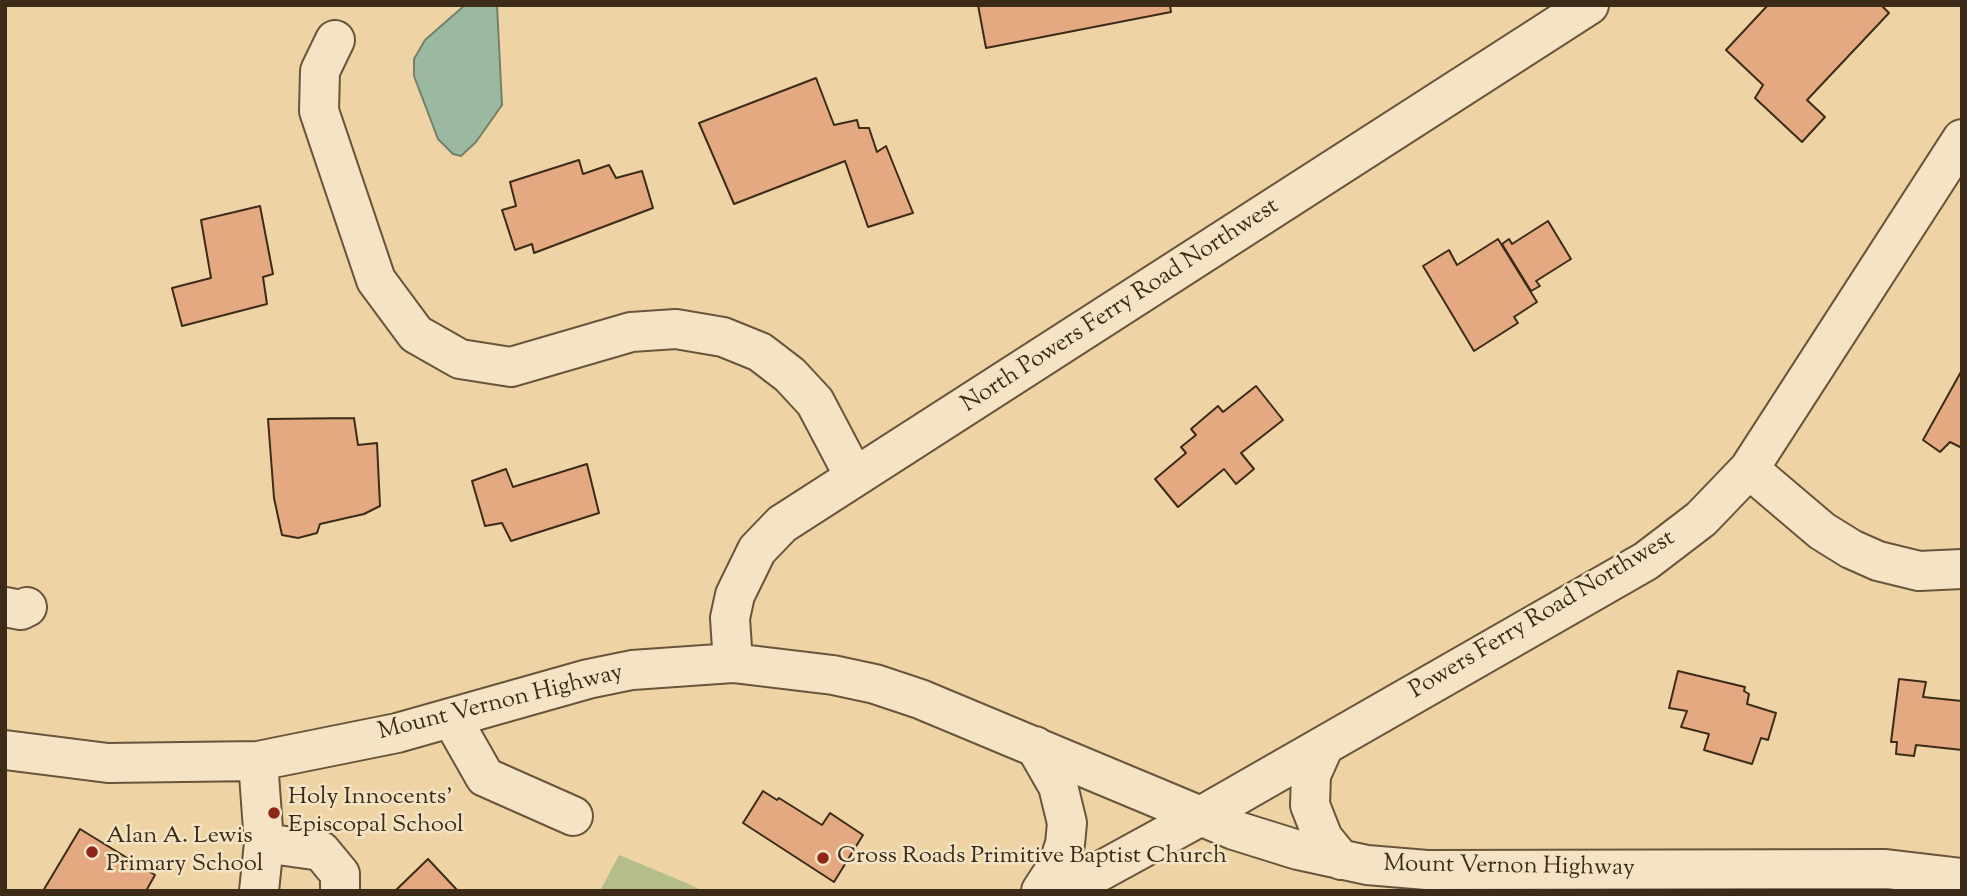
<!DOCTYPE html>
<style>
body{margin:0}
#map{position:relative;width:1967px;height:896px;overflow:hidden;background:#eed4a4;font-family:"Sorts Mill Goudy",serif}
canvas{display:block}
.frame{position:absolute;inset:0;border:7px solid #3b2b18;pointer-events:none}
</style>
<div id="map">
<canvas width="1967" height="896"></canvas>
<div class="frame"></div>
</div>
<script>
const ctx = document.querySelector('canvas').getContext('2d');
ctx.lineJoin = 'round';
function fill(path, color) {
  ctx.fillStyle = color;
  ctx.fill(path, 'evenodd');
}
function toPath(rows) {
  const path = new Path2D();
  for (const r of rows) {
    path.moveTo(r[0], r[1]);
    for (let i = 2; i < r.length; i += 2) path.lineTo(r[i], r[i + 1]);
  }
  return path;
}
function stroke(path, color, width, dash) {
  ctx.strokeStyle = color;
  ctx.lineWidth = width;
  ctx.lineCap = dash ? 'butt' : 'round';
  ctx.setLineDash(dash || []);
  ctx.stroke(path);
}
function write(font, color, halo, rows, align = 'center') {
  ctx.font = font + ' "Sorts Mill Goudy",serif';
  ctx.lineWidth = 5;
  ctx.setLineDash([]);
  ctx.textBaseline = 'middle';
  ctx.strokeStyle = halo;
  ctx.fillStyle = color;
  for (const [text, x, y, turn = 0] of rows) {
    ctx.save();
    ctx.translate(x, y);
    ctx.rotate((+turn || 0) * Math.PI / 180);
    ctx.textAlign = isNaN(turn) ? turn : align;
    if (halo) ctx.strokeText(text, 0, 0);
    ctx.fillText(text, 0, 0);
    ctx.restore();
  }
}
fill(toPath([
 [619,855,684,882,703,891,600,891]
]), '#b4be8a');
const water = toPath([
 [465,5,497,5,502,105,476,142,461,156,453,154,438,139,414,76,414,59,425,40,465,5]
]);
fill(water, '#9bb9a1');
stroke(water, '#75806a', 2);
const building = toPath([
 [978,5,1170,5,1171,12,986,48,978,5],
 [1768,5,1881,5,1889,13,1807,100,1825,117,1802,142,1755,98,1763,85,1726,50,1768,5],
 [816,78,834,125,857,120,859,128,869,128,877,152,886,146,913,213,868,227,845,161,734,204,699,123,816,78],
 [579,160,583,174,609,165,616,178,642,171,653,208,534,253,532,244,515,250,502,210,516,206,510,182,579,160],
 [260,206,273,274,263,277,267,304,182,326,172,288,211,278,201,220,260,206],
 [1548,221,1571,259,1536,281,1540,286,1531,291,1502,244,1509,239,1512,244,1548,221],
 [1498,239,1537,302,1514,317,1518,323,1474,351,1423,266,1449,250,1457,265,1498,239],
 [1962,370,1962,448,1950,442,1940,452,1923,440,1962,370],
 [1256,386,1283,420,1241,453,1254,469,1236,484,1224,469,1178,507,1155,479,1186,453,1181,447,1196,435,1191,429,1218,406,1223,412,1256,386],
 [354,418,358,445,377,443,380,506,364,514,320,524,317,533,298,538,282,535,274,498,268,419,354,418],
 [587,464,599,513,511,541,502,523,485,526,472,481,506,469,513,487,587,464],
 [1678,671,1745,687,1744,691,1749,694,1747,704,1776,713,1768,740,1761,738,1752,764,1704,750,1709,734,1681,727,1687,711,1669,708,1678,671],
 [1899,679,1926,682,1923,697,1962,701,1962,750,1916,745,1914,756,1896,754,1897,742,1891,742,1899,679],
 [763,791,777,800,779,798,822,825,830,813,863,835,834,882,743,823,763,791],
 [80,829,155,875,146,891,43,891,80,829],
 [428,859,458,891,395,891,428,859]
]);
fill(building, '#e5a981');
stroke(building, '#3b2b18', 2);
const minor = toPath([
 [335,40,320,71,319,111,376,280,416,334,460,359,511,367,631,332,676,329,723,337,760,352,790,375,815,402,854,476],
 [1749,469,1822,531,1851,549,1878,561,1919,571,1962,569],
 [5,607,21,610,27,607],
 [733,663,730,618,735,595,757,550,782,524,1589,5],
 [452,719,485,777,573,816],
 [1035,746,1058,786,1067,823,1065,844,1058,865,1041,891],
 [1324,746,1311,775,1310,805,1323,838,1341,860],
 [5,750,108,763,258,761,397,733,588,679,632,670,733,663,833,675,875,684,920,699,1234,830,1298,850,1367,865,1427,870,1886,869,1962,878],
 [258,761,264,843,259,891],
 [264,843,321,851,340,874,340,891],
 [1064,891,1201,816,1646,561,1701,519,1749,469,1962,139]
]);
stroke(minor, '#68553b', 42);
stroke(minor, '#f4e3c4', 38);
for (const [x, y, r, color] of [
 [274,813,7,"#8f2418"],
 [92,852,7,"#8f2418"],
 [823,858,7,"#8f2418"]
]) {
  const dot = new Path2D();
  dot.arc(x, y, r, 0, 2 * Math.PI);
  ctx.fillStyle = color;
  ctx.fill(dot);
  stroke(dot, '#f4e3c4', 2.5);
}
write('24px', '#3b2b18', '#f4e3c4', [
 ["North Powers Ferry Road Northwest",1121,307,-33],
 ["Powers Ferry Road Northwest",1543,616,-31],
 ["Mount Vernon Highway",501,704,-14],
 ["Mount Vernon Highway",1509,868,1]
]);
write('24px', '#3b2b18', '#f4e3c4', [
 ["Holy Innocents'",288,799],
 ["Episcopal School",288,827],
 ["Alan A. Lewis",106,838],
 ["Primary School",106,866],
 ["Cross Roads Primitive Baptist Church",837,858]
], 'left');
</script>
